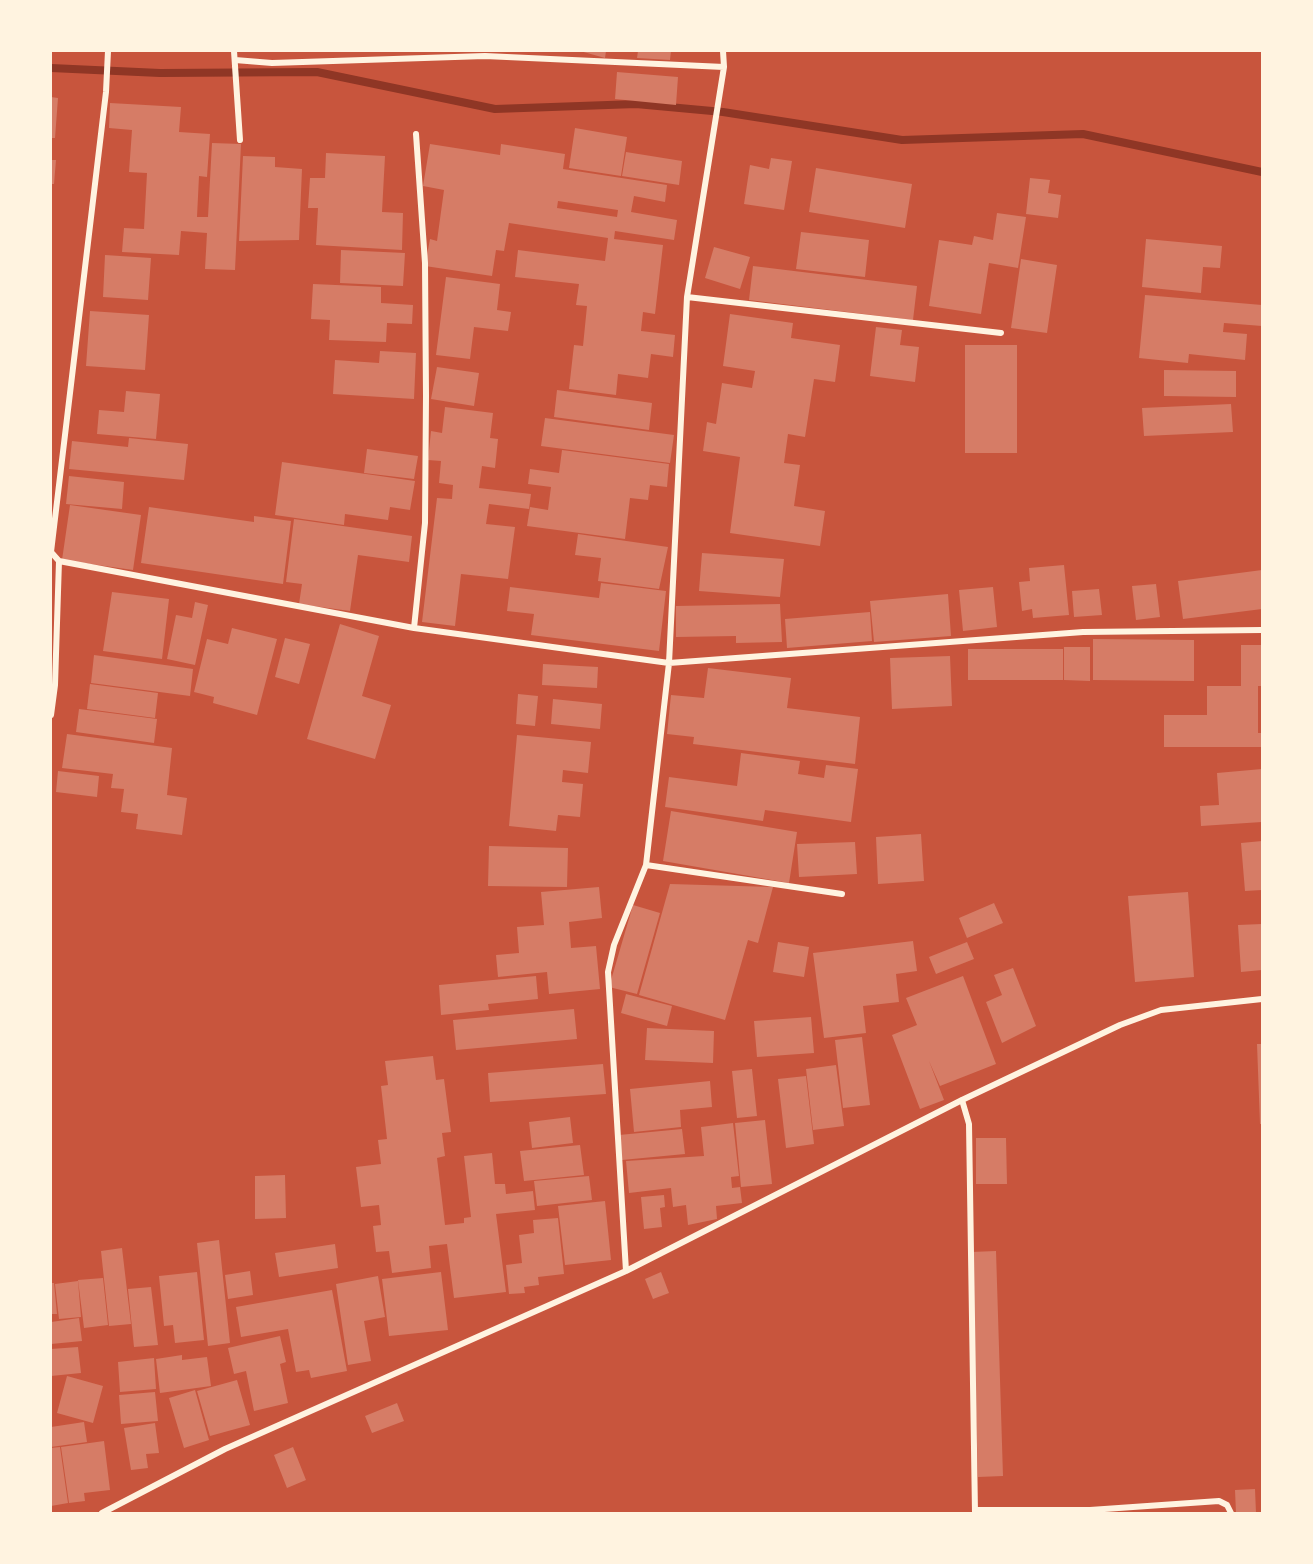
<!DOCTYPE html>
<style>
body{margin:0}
#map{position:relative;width:1313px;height:1564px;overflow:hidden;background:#c8553d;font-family:"PT Serif",serif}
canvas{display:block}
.frame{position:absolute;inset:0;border:52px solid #fff3e0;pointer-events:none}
</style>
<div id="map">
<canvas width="1313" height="1564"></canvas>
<div class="frame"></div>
</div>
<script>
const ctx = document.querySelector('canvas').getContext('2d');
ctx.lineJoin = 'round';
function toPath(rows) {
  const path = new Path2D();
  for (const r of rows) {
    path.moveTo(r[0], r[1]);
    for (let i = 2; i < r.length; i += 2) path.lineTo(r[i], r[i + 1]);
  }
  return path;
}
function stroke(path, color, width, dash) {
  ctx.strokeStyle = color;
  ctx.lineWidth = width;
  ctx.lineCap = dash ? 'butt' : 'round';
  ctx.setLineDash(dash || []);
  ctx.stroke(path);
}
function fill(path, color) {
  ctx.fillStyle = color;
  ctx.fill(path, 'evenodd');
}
stroke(toPath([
 [51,68,160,73,317,72,495,109,636,104,723,112,902,140,1083,134,1262,172]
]), '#8f3625', 8);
fill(toPath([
 [580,51,606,51,605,58],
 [638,51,671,51,670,60,637,58],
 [617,72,678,77,676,105,615,99],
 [51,97,58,98,55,138,51,138],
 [110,103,181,107,179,132,210,134,207,177,199,176,197,217,208,217,212,143,241,144,235,270,205,269,207,233,181,231,179,255,122,252,124,228,144,229,147,173,129,172,132,130,109,128],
 [575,128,627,137,621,176,569,168],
 [430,144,500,155,501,144,565,154,563,169,667,185,665,202,634,196,631,212,677,220,674,240,615,231,614,239,663,245,655,314,643,312,641,331,675,335,673,357,651,354,648,378,618,374,616,395,569,389,574,345,583,346,587,306,576,305,579,284,515,277,518,250,605,261,608,238,509,223,504,251,496,250,492,276,425,266,430,239,437,241,444,190,423,186],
 [558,201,618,210,617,217,557,208],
 [626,152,682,161,679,185,622,176],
 [326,153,385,156,382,212,403,213,402,250,316,245,318,208,308,208,310,178,325,178],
 [243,156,275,157,275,167,302,169,299,240,239,241],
 [771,158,792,161,784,210,744,204,750,165,769,169],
 [51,160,56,160,54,184,51,184],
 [816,168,912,184,905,228,809,212],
 [1030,178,1050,180,1048,193,1061,195,1058,218,1026,214],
 [997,213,1026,217,1018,268,989,263,981,314,929,306,939,240,972,245,974,236,993,240],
 [801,232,869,240,865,277,796,269],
 [1146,239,1222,246,1220,268,1203,267,1201,293,1142,287],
 [714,247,750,257,740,289,705,278],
 [341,250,405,253,403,286,340,283],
 [105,255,151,258,148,300,103,297],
 [1021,259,1057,265,1047,333,1011,328],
 [753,266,917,286,913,320,749,300],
 [446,277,500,284,497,310,511,312,508,331,474,327,470,359,436,355],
 [313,284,381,287,381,303,413,305,412,324,387,323,386,342,329,340,330,320,311,319],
 [1145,295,1262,305,1262,326,1224,323,1223,332,1247,334,1245,360,1189,354,1188,363,1139,358],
 [90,311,149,315,145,370,86,366],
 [730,314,793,323,791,338,840,345,835,382,814,379,805,437,788,434,784,463,800,465,794,506,825,511,820,546,730,533,740,457,703,451,707,422,716,424,722,383,752,388,755,371,723,366],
 [876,327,902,330,900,345,919,347,915,382,870,376],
 [965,345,1017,345,1017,453,965,453],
 [380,351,416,353,414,399,333,394,335,360,379,363],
 [437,367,479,373,474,406,431,399],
 [1164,370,1236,371,1236,397,1164,396],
 [557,390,652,403,649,430,554,417],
 [126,391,160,394,156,439,97,434,99,410,124,412],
 [1231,404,1233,432,1144,436,1142,408],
 [445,407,493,413,490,438,498,439,495,468,482,466,479,488,531,494,529,509,489,504,486,524,515,527,508,579,461,574,455,626,422,622,437,498,452,499,453,485,439,483,441,461,428,460,431,431,442,433],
 [545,418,674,435,670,463,541,446],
 [129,438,188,444,184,480,69,469,72,441,128,447],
 [367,449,418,456,414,479,364,473],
 [562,450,669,464,667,487,650,485,648,500,630,498,625,539,527,526,530,507,548,510,551,487,528,484,530,469,559,473],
 [282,462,415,481,410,510,390,507,388,520,345,514,344,525,275,515],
 [69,476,124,482,122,509,66,504],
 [70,505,141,515,133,570,62,560],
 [149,507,254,522,254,516,291,521,283,584,141,563],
 [294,519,412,536,409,562,358,555,350,611,299,604,302,584,286,582],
 [578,534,668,547,659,589,598,581,601,558,575,555],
 [702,553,784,559,780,597,699,591],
 [1064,565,1069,615,1033,618,1032,609,1022,611,1019,582,1030,581,1029,568],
 [1262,570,1262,609,1183,619,1178,581],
 [601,583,666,591,659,651,531,635,534,614,507,611,510,587,599,598],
 [1156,584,1160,617,1136,620,1132,586],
 [993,587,997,627,963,631,959,590],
 [1099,589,1102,615,1074,617,1072,591],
 [112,592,169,599,162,659,103,651],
 [948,594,951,636,874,642,870,601],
 [195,602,208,605,195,665,167,659,176,615,192,618],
 [780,604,782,642,736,643,736,636,676,637,676,606],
 [870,612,872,641,787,648,785,619],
 [340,624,379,636,362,696,391,705,375,759,307,739],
 [232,628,277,639,257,715,213,703,214,697,194,692,207,639,228,644],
 [285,638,310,644,299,684,275,677],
 [1093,639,1194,640,1194,681,1093,680],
 [1241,645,1262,645,1262,686,1258,686,1258,733,1262,733,1262,747,1164,747,1164,715,1207,715,1207,686,1241,686],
 [1064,647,1090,647,1090,681,1064,680],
 [968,649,1063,649,1063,680,968,680],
 [94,655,193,669,190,696,91,683],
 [950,656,952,706,892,709,890,658],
 [543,664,598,667,597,688,542,685],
 [708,668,791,678,787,708,860,717,855,764,693,744,694,737,667,734,671,695,704,698],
 [90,684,158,693,155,718,87,709],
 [518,694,538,696,535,726,516,724],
 [553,699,602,704,600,729,551,724],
 [79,709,157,719,154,743,76,732],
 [67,734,172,748,167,795,187,798,182,835,136,829,138,814,121,812,124,789,111,788,113,774,62,768],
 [517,735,591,742,588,773,563,770,562,782,583,784,580,817,558,815,556,831,509,826],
 [741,753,800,761,798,774,824,778,826,765,858,769,851,822,765,810,763,821,665,807,669,777,737,786],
 [1262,769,1262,822,1201,826,1200,806,1219,805,1217,773],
 [58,771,99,776,97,797,56,792],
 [671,811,797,832,789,883,663,861],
 [921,834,924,881,878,884,876,837],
 [1262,841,1262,890,1245,891,1241,843],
 [855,842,857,874,799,877,797,844],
 [489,846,568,848,567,887,488,886],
 [670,884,773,887,758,943,748,940,725,1020,639,995],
 [599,887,602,918,569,922,571,948,596,946,600,989,549,994,547,972,498,977,496,955,519,953,517,927,544,925,541,892],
 [1188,892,1194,977,1135,982,1128,896],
 [994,903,1003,923,967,938,959,918],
 [633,905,660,913,637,994,609,987],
 [1262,924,1262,970,1241,972,1238,925],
 [913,941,917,971,896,974,899,1002,863,1006,866,1033,824,1038,813,953],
 [778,942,809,947,804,977,773,972],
 [967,942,974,959,936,974,929,957],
 [1013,968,1036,1026,1002,1043,986,1002,1002,995,994,975],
 [536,976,538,999,488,1004,489,1010,441,1015,439,985],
 [963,976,996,1064,940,1086,929,1061,944,1100,920,1109,892,1035,917,1025,906,998],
 [626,994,672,1006,667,1026,621,1013],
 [574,1009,577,1039,456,1050,453,1020],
 [811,1017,814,1053,757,1057,754,1021],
 [647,1028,714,1031,713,1063,645,1060],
 [862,1037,870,1105,843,1108,835,1040],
 [1257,1044,1262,1044,1262,1124,1260,1124],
 [433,1056,436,1080,444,1079,451,1132,442,1133,445,1156,437,1158,445,1225,464,1223,464,1218,471,1217,464,1156,492,1153,495,1184,505,1184,506,1194,533,1191,535,1210,496,1214,506,1292,454,1298,447,1244,429,1246,431,1268,392,1273,389,1251,376,1252,373,1226,381,1225,379,1205,361,1207,356,1167,381,1164,378,1140,387,1139,381,1086,388,1085,385,1061],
 [603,1064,606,1094,490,1102,488,1073],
 [836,1065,844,1126,813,1130,806,1069],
 [752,1069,757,1116,737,1118,732,1071],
 [806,1076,814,1144,786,1148,778,1079],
 [710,1081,712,1107,680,1110,681,1127,634,1132,630,1089],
 [570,1117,573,1143,532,1148,529,1122],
 [765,1120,772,1184,741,1187,735,1123],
 [733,1123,739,1176,731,1177,732,1188,740,1187,742,1203,716,1206,717,1219,688,1225,686,1205,673,1207,671,1188,629,1193,626,1161,704,1156,701,1127],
 [682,1129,685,1154,622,1160,619,1135],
 [976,1138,1006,1138,1007,1184,976,1184],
 [580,1145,584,1175,524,1181,520,1151],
 [285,1175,286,1218,255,1219,255,1176],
 [589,1176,592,1200,537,1206,534,1181],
 [664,1195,665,1207,660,1208,662,1227,644,1229,641,1197],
 [605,1201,611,1260,565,1265,558,1206],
 [558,1218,564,1274,538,1277,539,1285,524,1287,525,1293,509,1294,506,1265,522,1263,519,1235,534,1233,533,1220],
 [219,1240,230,1343,208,1346,197,1243],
 [335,1244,338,1268,279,1277,275,1253],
 [122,1248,131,1324,109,1326,101,1251],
 [996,1251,1003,1476,978,1477,971,1252],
 [250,1271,253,1295,228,1299,225,1275],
 [197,1272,204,1340,175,1343,173,1325,164,1326,159,1276],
 [441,1272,448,1330,389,1336,382,1279],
 [661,1272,669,1293,653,1299,645,1279],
 [378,1276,385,1317,364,1321,371,1361,348,1365,336,1284],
 [103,1278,108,1325,84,1328,78,1280],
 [78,1281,81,1317,59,1319,55,1284],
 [51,1283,54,1283,57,1314,51,1314],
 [151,1287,158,1345,134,1347,128,1289],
 [332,1290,347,1371,311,1378,309,1370,296,1372,288,1329,241,1337,236,1307],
 [79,1318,82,1341,51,1344,51,1322],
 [280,1336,286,1362,280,1364,288,1403,254,1411,246,1371,234,1374,228,1348],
 [78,1347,81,1373,51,1376,51,1349],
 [182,1355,182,1360,207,1357,211,1386,160,1393,156,1359],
 [154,1358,156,1389,120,1392,118,1362],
 [67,1376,103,1386,93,1423,57,1413],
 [237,1380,250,1425,210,1436,197,1391],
 [195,1390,209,1440,184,1448,169,1398],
 [155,1392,158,1421,121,1424,119,1395],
 [397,1403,404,1421,372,1433,365,1416],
 [84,1422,87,1442,51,1447,51,1427],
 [155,1423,159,1453,146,1454,148,1468,131,1470,124,1428],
 [104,1441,110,1490,84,1493,85,1501,69,1503,61,1447],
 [60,1447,68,1503,51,1506,51,1448],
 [293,1447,306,1480,287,1488,274,1455],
 [1255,1489,1256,1513,1236,1513,1235,1490]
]), '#d67c66');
stroke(toPath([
 [234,51,240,140],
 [235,60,272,63,485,56,724,67],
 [687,297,1001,333],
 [59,561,414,628,669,663,1083,632,1262,630],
 [414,628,425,523,426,396,425,263,416,134],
 [51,715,55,685,59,561,51,552,106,92,108,51],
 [646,865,842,894],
 [962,1100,969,1124,975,1513],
 [626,1271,608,972,614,945,646,865,669,663,687,297,724,67,723,51],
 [975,1510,1090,1510,1219,1501,1227,1505,1231,1513],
 [102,1513,225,1449,626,1271,962,1100,1120,1025,1161,1010,1262,999]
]), '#fff3e0', 6);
</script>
